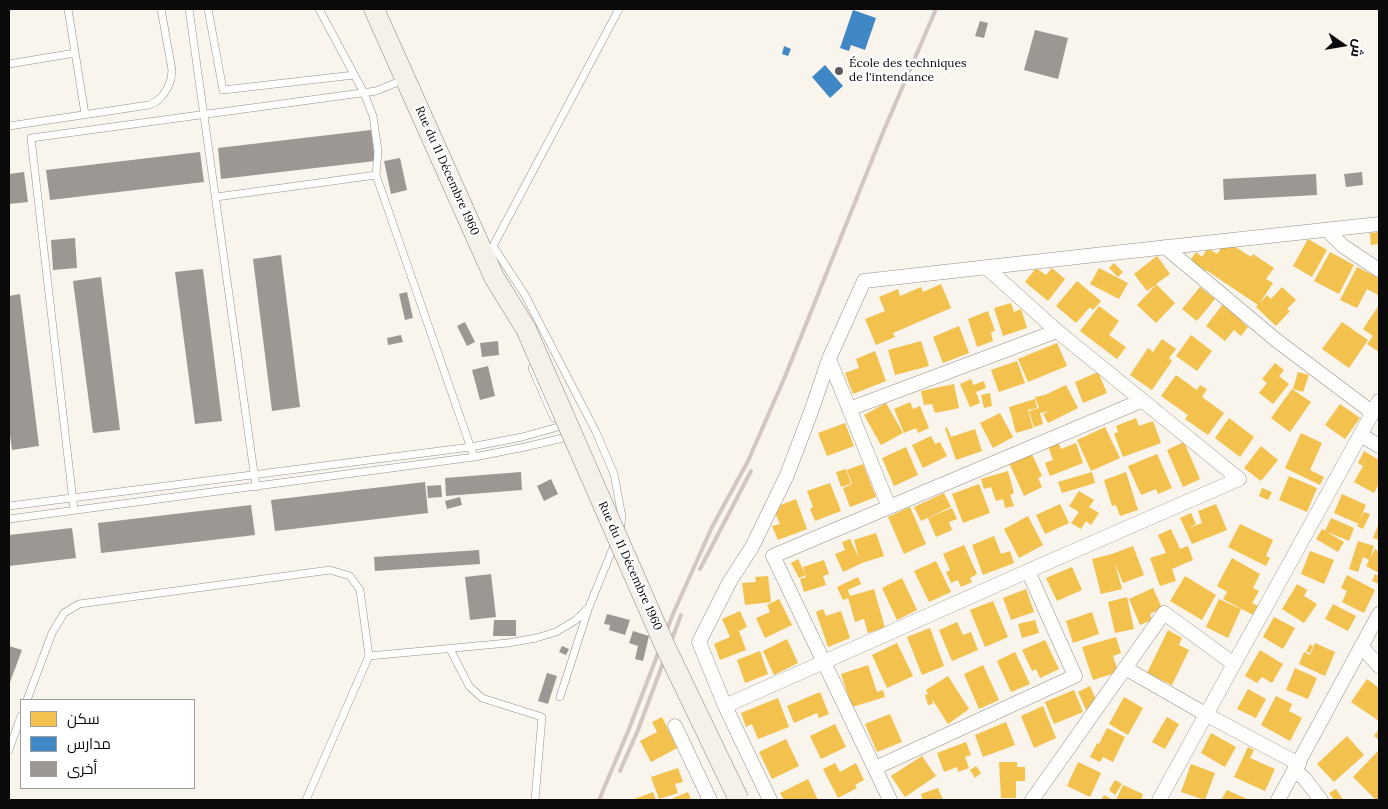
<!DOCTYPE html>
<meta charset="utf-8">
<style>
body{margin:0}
#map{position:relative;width:1388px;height:809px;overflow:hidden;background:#f9f5ed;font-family:Lora,Cairo,serif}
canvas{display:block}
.frame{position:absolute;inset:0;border:10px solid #0a0a0a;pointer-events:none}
.legend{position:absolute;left:20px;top:699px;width:175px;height:90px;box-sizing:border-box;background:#fff;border:1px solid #9d9d9d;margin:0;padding:6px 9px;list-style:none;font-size:15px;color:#0a0a0a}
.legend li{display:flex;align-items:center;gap:10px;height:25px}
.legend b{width:25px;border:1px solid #9d9d9d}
.north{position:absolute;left:1318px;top:20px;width:50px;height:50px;-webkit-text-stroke:4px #fff;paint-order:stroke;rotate:103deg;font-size:14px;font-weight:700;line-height:20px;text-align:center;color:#0a0a0a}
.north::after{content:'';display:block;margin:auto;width:18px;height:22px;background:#0a0a0a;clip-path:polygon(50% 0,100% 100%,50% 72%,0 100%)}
</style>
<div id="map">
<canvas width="1388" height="809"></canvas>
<div class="frame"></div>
<ul class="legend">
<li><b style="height:14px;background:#f2c14e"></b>سكن</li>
<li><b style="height:14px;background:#3f88c5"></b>مدارس</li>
<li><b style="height:14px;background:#9b9894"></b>أخرى</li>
</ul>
<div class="north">ش</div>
</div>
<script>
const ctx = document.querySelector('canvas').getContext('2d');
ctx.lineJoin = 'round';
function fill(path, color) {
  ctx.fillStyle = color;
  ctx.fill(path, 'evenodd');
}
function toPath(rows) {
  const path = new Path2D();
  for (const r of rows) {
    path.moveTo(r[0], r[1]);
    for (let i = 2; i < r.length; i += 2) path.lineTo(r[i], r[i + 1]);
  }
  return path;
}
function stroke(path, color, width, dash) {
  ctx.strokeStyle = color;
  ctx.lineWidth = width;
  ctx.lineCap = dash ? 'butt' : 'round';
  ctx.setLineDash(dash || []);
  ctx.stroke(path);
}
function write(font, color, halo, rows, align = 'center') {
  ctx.font = font + ' Lora,serif';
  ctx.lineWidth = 5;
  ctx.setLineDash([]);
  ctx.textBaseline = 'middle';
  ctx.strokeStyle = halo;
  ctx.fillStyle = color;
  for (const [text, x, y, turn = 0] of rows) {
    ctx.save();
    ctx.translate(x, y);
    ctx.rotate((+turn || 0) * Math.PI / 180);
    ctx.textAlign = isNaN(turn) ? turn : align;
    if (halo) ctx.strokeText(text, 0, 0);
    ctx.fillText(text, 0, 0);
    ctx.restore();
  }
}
fill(toPath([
 [1379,232,1379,244,1371,245,1370,233],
 [1308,239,1327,250,1312,277,1293,266],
 [1226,241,1251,257,1253,254,1274,268,1266,279,1273,283,1259,304,1267,295,1271,299,1282,287,1296,300,1287,309,1290,311,1276,326,1256,307,1258,305,1206,270,1204,272,1189,262,1196,252,1202,257,1208,248,1217,254],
 [1330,252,1354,265,1339,294,1314,281],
 [1157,256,1170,274,1156,284,1175,303,1156,323,1137,305,1156,285,1147,291,1134,274],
 [1114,263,1123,272,1118,277,1109,268],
 [1357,267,1379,278,1378,295,1367,289,1357,308,1340,300],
 [1036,268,1046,275,1052,268,1065,279,1048,301,1025,282],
 [1099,268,1128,283,1119,299,1090,284],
 [1077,281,1101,301,1093,310,1090,307,1076,323,1056,306],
 [941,284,951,308,893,333,895,337,876,345,865,319,885,311,879,297,898,289,900,296,921,287,923,292],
 [1200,287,1215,299,1197,321,1182,309],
 [1011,303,1014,312,1021,309,1027,328,1003,336,994,308],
 [1223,304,1242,319,1241,321,1248,327,1241,336,1234,330,1225,341,1206,326],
 [1379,305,1379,352,1367,344,1373,336,1363,329],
 [1099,306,1119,321,1109,335,1126,347,1117,359,1080,331],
 [988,311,995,331,991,332,993,341,977,347,968,319],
 [1342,322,1368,340,1349,368,1322,349],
 [959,326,969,353,943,363,933,337],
 [1191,335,1212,351,1197,371,1176,356],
 [1162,339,1176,349,1169,358,1172,361,1152,390,1130,375,1148,348,1153,352],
 [921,341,929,366,895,375,888,350],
 [1057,343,1067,366,1028,382,1018,359],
 [875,351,886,381,853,394,845,373,859,368,856,359],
 [1017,361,1025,383,999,392,991,370],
 [1275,363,1284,370,1279,376,1289,384,1273,404,1259,393,1267,383,1262,379],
 [1098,372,1107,393,1083,403,1075,382],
 [1298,372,1309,375,1303,392,1293,389],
 [1176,375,1197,390,1200,385,1207,389,1202,397,1224,413,1208,435,1185,419,1188,415,1161,396],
 [971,379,973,385,984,381,986,388,976,392,980,403,970,407,960,384],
 [954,384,959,408,935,413,932,404,924,405,921,391],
 [1066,385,1078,408,1048,423,1043,414,1049,411,1040,413,1043,424,1034,427,1029,411,1039,408,1035,397,1045,395],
 [1292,389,1311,402,1290,432,1271,418],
 [990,393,992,406,984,408,981,395],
 [1035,399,1037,408,1028,410,1033,428,1016,433,1009,407],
 [910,402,913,409,920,406,929,428,918,433,916,428,904,433,894,409],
 [886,403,903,433,881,445,864,415],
 [1340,404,1360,418,1345,439,1325,425],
 [1000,413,1013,437,993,448,980,423],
 [1136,418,1139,426,1153,421,1161,443,1123,457,1114,434,1118,432,1116,426],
 [1229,418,1254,437,1240,457,1215,438],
 [845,423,854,446,827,456,818,433],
 [947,427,951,437,975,429,982,451,956,460,945,428],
 [1105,427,1120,458,1091,471,1077,440],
 [1301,433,1322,443,1310,470,1324,477,1320,485,1285,468],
 [931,436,935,444,940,442,947,456,923,468,912,445],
 [1058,442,1061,449,1076,443,1083,463,1050,476,1045,463,1053,460,1048,446],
 [1184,442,1200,479,1183,487,1167,450],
 [1261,446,1278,460,1261,481,1244,468],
 [906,447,918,475,894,486,882,458],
 [1364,451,1379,460,1379,484,1374,493,1354,482,1363,466,1358,463],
 [1031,452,1042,476,1038,478,1042,487,1024,496,1009,463],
 [1157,454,1172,488,1158,494,1156,489,1141,495,1128,466],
 [863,464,876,497,850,507,843,488,852,484,847,470],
 [846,469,851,484,841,487,836,472],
 [1008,471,1014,493,1010,495,1014,506,1005,508,1003,499,996,501,991,487,984,489,981,479],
 [1092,472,1095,483,1062,493,1058,482],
 [1126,472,1138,510,1120,516,1116,505,1112,506,1104,480],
 [1289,476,1317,488,1307,512,1279,500],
 [830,483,841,511,815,521,810,509,813,507,807,491],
 [979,484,990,513,963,523,952,494],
 [1262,488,1272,492,1268,500,1259,496],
 [1079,491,1094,500,1089,507,1099,513,1091,525,1086,521,1081,529,1071,523,1079,512,1069,506],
 [944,493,951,507,921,521,914,507],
 [1342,494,1366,505,1360,519,1364,512,1370,514,1363,529,1357,526,1359,524,1334,513],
 [796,499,807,529,778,540,772,526,780,524,773,508],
 [1060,504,1069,523,1045,534,1036,515],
 [1216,504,1227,530,1192,544,1180,518,1191,513,1196,524,1189,528,1202,523,1198,511],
 [910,507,926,544,904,554,888,517],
 [952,508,957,519,949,522,952,530,936,537,928,518],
 [1028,516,1043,545,1019,558,1004,529],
 [1331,518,1354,528,1349,541,1325,531],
 [1379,523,1379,540,1373,538],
 [1240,524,1273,540,1266,556,1270,558,1266,566,1228,547],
 [1171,529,1180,549,1188,546,1193,560,1172,569,1176,581,1160,586,1150,558,1166,553,1158,535],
 [1322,529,1344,542,1338,552,1316,539],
 [876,533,884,556,862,563,843,572,835,554,845,550,842,542,850,539,859,558,854,540],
 [994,536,1001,554,1010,551,1014,563,983,575,972,545],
 [1358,541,1374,546,1370,558,1375,549,1379,551,1379,573,1366,566,1369,560,1363,557,1358,572,1349,569],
 [964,545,977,574,970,578,972,582,961,587,958,580,951,583,946,572,950,570,943,554],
 [1133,546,1144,575,1123,583,1115,564,1122,589,1101,594,1092,559,1112,554],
 [1310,551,1334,560,1324,584,1301,574],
 [1232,558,1260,574,1253,588,1259,591,1252,603,1258,606,1253,615,1223,599,1227,592,1217,586],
 [798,559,805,574,803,567,824,560,829,574,823,576,826,585,804,592,800,579,806,577,806,575,799,578,791,563],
 [936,561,951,592,929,602,914,571],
 [1072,567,1082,590,1057,601,1046,578],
 [1375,574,1379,576,1379,584,1372,581],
 [1347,575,1375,590,1364,613,1342,602,1347,591,1341,588],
 [768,576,771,602,745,605,742,583,756,582,755,577],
 [1185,576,1216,595,1202,620,1170,601],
 [858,577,861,584,848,590,850,596,874,589,885,628,868,633,864,619,855,622,848,598,843,600,837,587],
 [902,578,917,610,897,620,882,588],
 [1297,584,1307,590,1304,596,1317,604,1304,623,1282,609],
 [1153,588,1162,608,1150,614,1152,620,1140,625,1129,599],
 [1026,589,1034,612,1011,620,1003,598],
 [1127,597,1134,629,1115,633,1108,602],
 [779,599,792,625,765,638,756,618,770,612,767,605],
 [1219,599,1241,609,1228,638,1206,627],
 [993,601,1008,637,985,647,970,610],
 [1333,604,1356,616,1348,631,1325,619],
 [823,609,826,616,841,611,850,638,828,647,816,612],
 [740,611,747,627,739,631,746,650,720,660,714,644,730,637,722,619],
 [1092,612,1099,634,1073,643,1066,621],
 [1274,617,1295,628,1283,649,1263,637],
 [1035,620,1039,633,1022,638,1018,624],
 [957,622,963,635,971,632,978,650,952,661,939,630],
 [930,628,944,666,922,675,907,637],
 [1168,630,1182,638,1179,645,1189,650,1172,685,1147,673],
 [1116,637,1121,653,1113,656,1118,672,1093,680,1082,647],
 [787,639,798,663,774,675,763,651],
 [1045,640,1059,669,1040,678,1036,669,1032,671,1022,650],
 [897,643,913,676,887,688,872,655],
 [1315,643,1335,652,1325,676,1299,664,1304,652,1310,655],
 [1310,644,1313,646,1310,653,1306,652],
 [1260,650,1283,664,1272,683,1262,677,1257,683,1245,676],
 [760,651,768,674,745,683,737,660],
 [1015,652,1030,684,1011,692,997,661],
 [868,665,877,692,883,690,885,697,852,707,841,674],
 [983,665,999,700,979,709,964,674],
 [1295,668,1317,678,1308,699,1286,690],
 [948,676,969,709,948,724,932,699,933,704,928,705,925,695,928,694,926,690],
 [1367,679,1379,688,1379,721,1351,702],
 [1090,686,1098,704,1086,710,1078,692],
 [1248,689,1266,699,1256,718,1237,709],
 [1074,690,1083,712,1054,724,1045,702],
 [820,692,829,714,819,718,817,713,794,723,787,706],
 [1276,696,1292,704,1289,711,1302,718,1290,741,1261,725],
 [1124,697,1143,708,1128,735,1109,724],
 [778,698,789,727,758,739,752,724,746,727,741,713],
 [1043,706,1056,738,1034,748,1021,716],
 [890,714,902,742,877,752,865,724],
 [662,717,677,748,651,762,640,741,657,732,652,722],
 [1167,717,1179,724,1165,749,1152,742],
 [1006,722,1015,745,983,757,975,735],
 [835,724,846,747,821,759,810,736],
 [1107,728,1125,737,1113,762,1103,757,1100,762,1090,757,1097,743,1099,744],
 [1379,729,1379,740,1374,736],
 [1211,733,1236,747,1225,767,1201,753],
 [1347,736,1364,755,1334,782,1317,764],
 [786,739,799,766,772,779,759,752],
 [966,742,971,755,965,757,969,768,958,772,957,767,944,772,937,753],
 [1248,747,1254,750,1250,758,1275,769,1265,791,1234,777],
 [1379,750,1379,800,1376,800,1353,777],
 [922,756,936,776,905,797,891,776],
 [999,762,1017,762,1017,767,1025,767,1025,781,1016,781,1016,798,1001,798],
 [1078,762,1101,773,1090,797,1067,786],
 [835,763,840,772,856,763,864,780,855,785,857,788,838,798,823,769],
 [1191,764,1215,773,1205,800,1181,792],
 [976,766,981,773,975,778,970,770],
 [678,768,683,782,675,784,678,793,659,799,651,777],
 [808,779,818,800,784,800,780,793],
 [1115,780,1122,784,1115,795,1109,790],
 [1123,785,1143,794,1141,800,1116,800],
 [938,788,943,800,923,800,921,794],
 [1336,789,1343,800,1334,800,1329,793],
 [1227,790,1249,800,1221,800],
 [653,792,656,800,632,800],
 [688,792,691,800,674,800,673,798],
 [1104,795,1113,800,1101,800]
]), '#f2c14e');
fill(toPath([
 [853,10,876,18,865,50,851,45,849,51,840,48],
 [784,46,791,49,788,56,782,54],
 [825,65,843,86,830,98,812,77]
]), '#3f88c5');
fill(toPath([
 [980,21,988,23,984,38,975,36],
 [1035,30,1068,38,1058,79,1024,70],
 [371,130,375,161,221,179,218,148],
 [200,152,204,182,50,200,46,170],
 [400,158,407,190,391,194,384,161],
 [24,172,28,202,9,204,9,174],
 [1362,172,1363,185,1346,187,1344,174],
 [1316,174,1317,195,1224,200,1223,179],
 [75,238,77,268,53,270,51,240],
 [281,255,300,407,272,411,253,259],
 [203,269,222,421,195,424,175,272],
 [101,277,120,430,93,433,73,281],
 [407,292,413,318,405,320,399,294],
 [20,294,39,446,12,450,9,428,9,296],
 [465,322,475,342,467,346,457,326],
 [401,335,403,342,388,345,387,338],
 [498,341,499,355,482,357,480,343],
 [488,366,495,396,480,400,472,370],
 [521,472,522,490,446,496,445,478],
 [551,479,558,494,544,501,537,486],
 [425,482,428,513,275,531,271,500],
 [441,485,442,497,428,498,427,486],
 [460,497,462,505,447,509,445,501],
 [251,505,255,535,101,553,98,523],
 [72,528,76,558,9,566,9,535],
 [479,550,480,564,375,571,374,557],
 [491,574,496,617,470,620,465,577],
 [607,614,630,620,625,635,609,630,610,625,604,624],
 [494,620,516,620,516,636,493,636],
 [633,631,649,636,643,661,635,659,638,646,629,643],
 [9,646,22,650,9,685],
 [562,646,569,649,566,655,559,652],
 [547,673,557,676,548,704,538,701]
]), '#9b9894');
const service = toPath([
 [68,9,85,114],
 [189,9,256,487],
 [208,9,223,90,354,75],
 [319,9,364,93,373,116,378,151,376,175],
 [619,9,493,246,525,295,596,432,614,474,622,517,620,530],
 [9,64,75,53],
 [9,126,149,105,157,101,163,95,168,87,171,79,172,70,161,9],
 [216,197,376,175,474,457],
 [532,368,554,418],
 [9,506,471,447,522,437,558,427],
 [74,510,31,138,376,91,403,80],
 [9,519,474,457,525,447,563,438],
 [450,649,469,686,482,698,542,717,535,800],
 [369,656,508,643,536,638,556,632,576,620,589,607,615,543],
 [560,697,588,610],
 [27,700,52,633,64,613,79,604,330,570,350,576,360,590,369,656,306,800],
 [9,750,21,716]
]);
const minor = toPath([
 [1327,230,1343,246,1379,270],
 [1165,247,1276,340,1373,413],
 [829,359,889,507],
 [849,409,1057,331],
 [1361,435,1379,446],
 [1361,646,1379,666],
 [1125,668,1207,715,1299,764],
 [725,706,699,642,730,581,752,547,787,475,812,409,829,359,864,281,1104,254,1379,224],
 [675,726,710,800],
 [875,768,1075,676,1028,571],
 [1295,771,1304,778,1321,800],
 [770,800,725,706,1028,571,1239,479,1057,331,986,267],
 [890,800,773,556,1141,401],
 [1032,800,1164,613,1234,664],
 [1159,800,1379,401],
 [1278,800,1379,614]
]);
const secondary = toPath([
 [374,9,494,277,526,329]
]);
stroke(service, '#92908c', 8);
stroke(minor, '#92908c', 15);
stroke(secondary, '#888683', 21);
stroke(service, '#fefefc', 7);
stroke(minor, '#fefefc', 14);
stroke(secondary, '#f3f1e8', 20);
stroke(toPath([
 [700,569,751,471],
 [620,771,638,730,681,615],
 [599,800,629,729,673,614,712,527,748,461,784,379,884,130,936,9]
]), '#d4c5c5', 4);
const secondaryBridge = toPath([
 [526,329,665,646,739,800]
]);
stroke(secondaryBridge, '#888683', 21, []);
stroke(secondaryBridge, '#f3f1e8', 20);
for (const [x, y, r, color] of [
 [839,71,5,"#5e5c59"]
]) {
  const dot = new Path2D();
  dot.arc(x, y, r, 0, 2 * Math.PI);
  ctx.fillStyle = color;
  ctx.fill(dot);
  stroke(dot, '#fff', 2);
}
write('12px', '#0a0a0a', '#fff', [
 ["École des techniques",849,64],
 ["de l'intendance",849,78]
], 'left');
write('12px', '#0a0a0a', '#fff', [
 ["Rue du 11 Décembre 1960",447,171,66],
 ["Rue du 11 Décembre 1960",630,566,66]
]);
</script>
